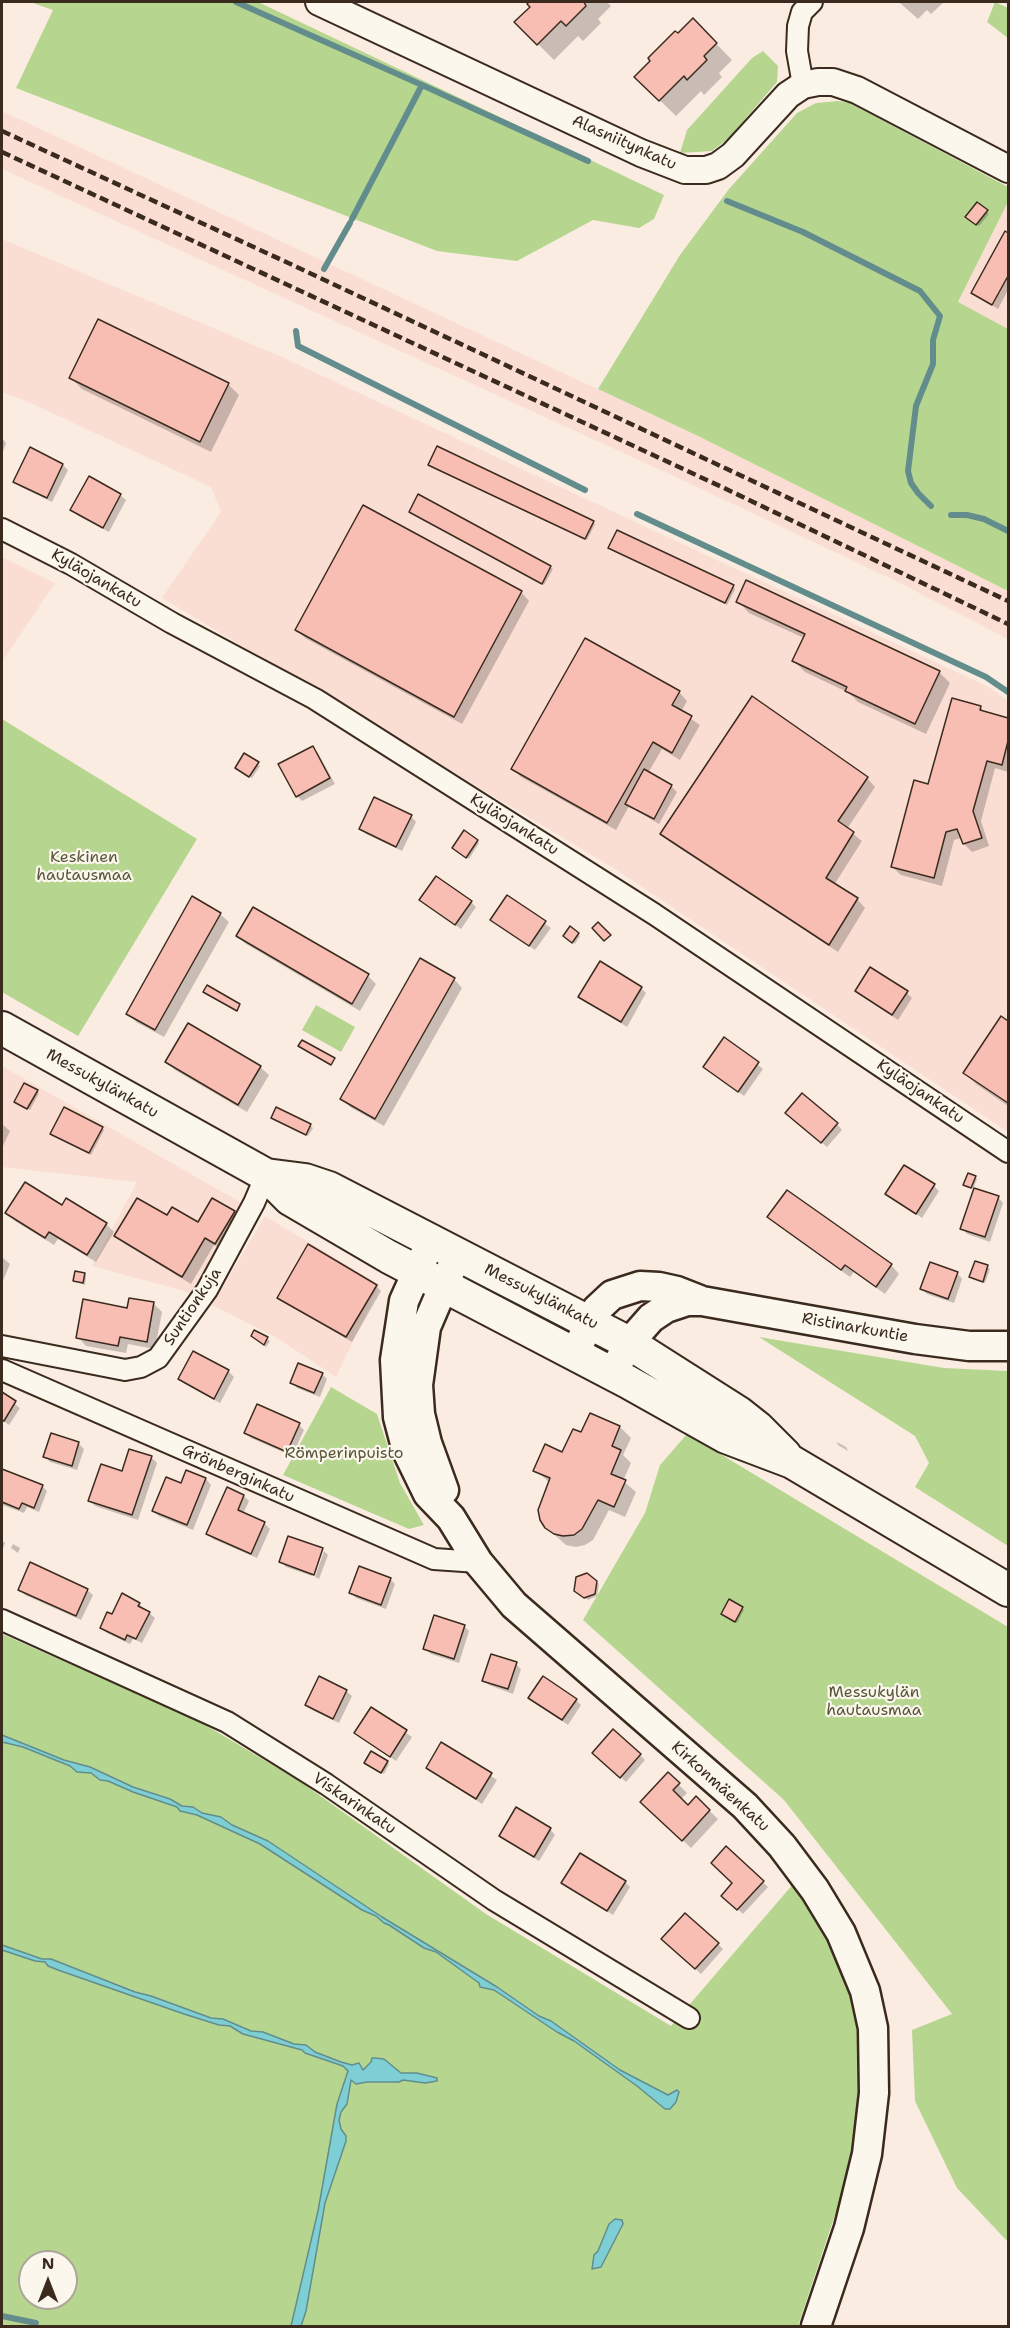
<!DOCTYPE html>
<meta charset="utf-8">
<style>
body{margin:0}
#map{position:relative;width:1010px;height:2328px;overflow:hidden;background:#fbece1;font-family:"Shantell Sans",sans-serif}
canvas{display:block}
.frame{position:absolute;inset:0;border:3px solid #3b2a1e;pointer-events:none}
.north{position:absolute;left:18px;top:2250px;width:60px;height:60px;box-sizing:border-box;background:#fbf7ec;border:2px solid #aea59a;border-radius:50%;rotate:0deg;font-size:16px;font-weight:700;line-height:24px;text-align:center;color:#3b2a1e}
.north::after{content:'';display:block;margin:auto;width:21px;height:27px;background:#3b2a1e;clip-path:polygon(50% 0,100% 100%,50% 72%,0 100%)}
</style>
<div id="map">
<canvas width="1010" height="2328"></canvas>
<div class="frame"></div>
<div class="north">N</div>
</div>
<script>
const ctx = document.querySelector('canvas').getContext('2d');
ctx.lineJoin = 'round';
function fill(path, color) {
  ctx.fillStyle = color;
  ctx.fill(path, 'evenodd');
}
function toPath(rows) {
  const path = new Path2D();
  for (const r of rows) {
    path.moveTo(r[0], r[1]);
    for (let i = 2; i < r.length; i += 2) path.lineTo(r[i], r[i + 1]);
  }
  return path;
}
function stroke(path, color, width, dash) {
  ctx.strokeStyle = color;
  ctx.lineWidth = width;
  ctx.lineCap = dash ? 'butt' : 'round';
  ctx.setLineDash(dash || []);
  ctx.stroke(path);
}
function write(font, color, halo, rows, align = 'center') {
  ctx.font = font + ' "Shantell Sans",sans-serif';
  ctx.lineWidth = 4.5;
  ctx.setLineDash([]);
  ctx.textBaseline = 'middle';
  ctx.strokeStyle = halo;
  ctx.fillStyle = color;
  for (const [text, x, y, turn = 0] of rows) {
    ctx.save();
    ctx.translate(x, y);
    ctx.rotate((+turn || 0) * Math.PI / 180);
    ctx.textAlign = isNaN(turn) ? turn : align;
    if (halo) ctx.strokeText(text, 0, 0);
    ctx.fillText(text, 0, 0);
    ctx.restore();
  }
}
fill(toPath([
 [2,111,696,435,1008,591,1008,639,894,580,678,478,2,169],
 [1008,202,1008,329,958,303],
 [2,239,282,357,989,687,1008,701,1008,1132,615,869,162,598,221,512,211,487,26,401,2,392],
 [2,557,55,583,2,662],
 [2,1066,245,1205,195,1294,92,1266,137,1182,2,1167],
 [265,1216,380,1285,336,1377,277,1338,212,1305]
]), '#faded3');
fill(toPath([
 [30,2,258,2,664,195,654,219,639,228,593,220,517,261,437,251,16,88,53,10],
 [995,2,1008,8,1008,38,987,22],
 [763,51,778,66,777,82,728,139,712,151,680,153,687,130,752,58],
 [838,101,850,103,1008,187,1008,202,958,302,1008,329,1008,591,696,435,598,389,680,255,729,189,797,113,816,103],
 [2,719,197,839,78,1036,2,992],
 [316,1005,355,1027,341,1052,302,1030],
 [759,1337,944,1368,1008,1371,1008,1546,915,1487,929,1463,915,1436],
 [331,1387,377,1414,400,1483,424,1525,409,1529,283,1475],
 [687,1434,1008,1627,1008,2242,957,2188,915,2101,912,2030,952,2014,784,1800,583,1620,645,1513,660,1465],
 [2,1634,197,1720,298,1780,486,1914,671,2026,794,1883,836,1945,859,2017,862,2075,857,2125,849,2173,798,2326,2,2326],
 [30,2262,66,2262,66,2298,30,2298]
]), '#b6d690');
const water = toPath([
 [2,1735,64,1760,90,1767,133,1787,170,1799,182,1806,193,1807,202,1813,221,1817,232,1825,268,1841,382,1917,497,1987,539,2016,551,2021,620,2070,668,2095,677,2090,679,2092,676,2102,670,2109,665,2109,637,2086,574,2041,557,2032,494,1990,480,1987,479,1983,436,1952,424,1948,389,1925,384,1923,376,1916,362,1910,260,1844,197,1815,180,1811,177,1807,133,1792,108,1781,100,1780,91,1773,77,1772,70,1766,23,1747,2,1742,2,1735],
 [2,1945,42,1959,51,1959,135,1992,151,1996,211,2018,223,2019,251,2031,263,2032,294,2044,306,2045,315,2052,341,2062,352,2065,359,2063,363,2070,371,2062,372,2058,375,2058,384,2059,401,2073,417,2073,437,2078,437,2081,425,2083,403,2080,399,2082,367,2082,356,2084,351,2080,347,2104,341,2112,339,2120,341,2129,346,2136,346,2141,325,2203,306,2311,301,2326,291,2326,318,2211,337,2104,348,2071,343,2066,305,2053,302,2050,243,2034,230,2026,219,2025,184,2014,58,1970,48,1966,45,1962,35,1961,2,1950,2,1945],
 [615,2219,622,2220,623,2224,601,2267,592,2269,594,2255,598,2251,609,2224,615,2219]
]);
fill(water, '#7ecfd5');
stroke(water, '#638d8c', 1.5);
fill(toPath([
 [532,2,607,2,611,6,598,19,601,23,583,41,578,36,554,60,516,22,532,7,529,4],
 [899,2,944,2,931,14,927,10,918,19],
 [693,20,732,60,719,73,722,77,704,95,701,91,676,116,636,77],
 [978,204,989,214,979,226,969,219],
 [1006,233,1008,235,1008,290,998,309,972,292],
 [71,378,228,384,239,395,211,452,82,389],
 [2,438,6,443,2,454],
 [63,465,68,470,52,502,21,487,15,481],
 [432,467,593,522,595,524,587,540],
 [120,495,126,500,109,532,77,515,72,510],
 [419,496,550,567,553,569,544,585,413,514],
 [612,550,733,586,735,589,727,605],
 [521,592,529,601,462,724,305,638,297,630],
 [738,601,939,672,950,683,926,734,858,702,849,693,805,672,794,661,804,638,749,613],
 [679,692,687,701,681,712,700,725,680,760,662,749,648,773,671,786,677,792,659,824,629,806,616,830,521,777,513,769],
 [980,707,987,714,1008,720,1008,772,995,768,981,821,989,846,972,852,964,844,962,838,954,840,942,886,901,875,892,867,929,786],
 [313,748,318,753,335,784,302,801,297,796],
 [244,755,260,766,252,778,239,770],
 [867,778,875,787,847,829,862,841,834,885,857,899,865,908,838,952,670,842,662,834],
 [411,816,416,822,402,851,366,834,361,829],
 [477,841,479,843,469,859,456,850],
 [507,897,551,928,535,950,497,925],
 [421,900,471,902,476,907,461,929],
 [220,914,229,922,164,1037,136,1022,128,1013],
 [578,934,580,936,575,944,567,938],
 [237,936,368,976,376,984,360,1011,246,944],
 [454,979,462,988,384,1126,350,1107,342,1099],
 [641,988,646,993,627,1027,580,997],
 [857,991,907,993,912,998,898,1020],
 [1002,1018,1008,1023,1008,1106,976,1084,965,1073],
 [725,1039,763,1069,744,1096,710,1072],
 [167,1062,260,1067,269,1075,247,1112,175,1070],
 [37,1091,39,1093,30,1110,18,1104],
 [277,1109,310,1125,313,1128,308,1136,275,1119],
 [793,1118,837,1124,842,1130,827,1147],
 [2,1124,10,1131,2,1148],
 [102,1128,104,1130,91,1155,54,1136],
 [975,1177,977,1179,973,1189,998,1197,1003,1203,990,1242,967,1234,962,1228,975,1190,965,1185],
 [934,1186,939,1191,922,1218,887,1194],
 [213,1200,234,1213,242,1221,224,1251,214,1245,191,1284,125,1244,116,1236,198,1224],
 [62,1207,106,1224,114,1232,96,1262,58,1239,54,1245,15,1221,7,1213],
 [769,1217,891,1265,899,1274,885,1294,854,1272,850,1277,777,1225],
 [2,1257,10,1264,2,1283],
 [987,1267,990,1269,985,1283,971,1277],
 [957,1273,962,1279,954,1303,927,1294,922,1289],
 [84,1274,86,1276,85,1285,75,1281],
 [376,1286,381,1291,352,1342,285,1303,279,1297],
 [154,1304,162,1312,155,1349,128,1344,126,1353,86,1346,78,1337,128,1309],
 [255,1332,270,1341,266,1347,255,1339],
 [193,1353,228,1371,234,1377,220,1403,185,1384,180,1379],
 [322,1374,327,1379,320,1397,297,1388,292,1382],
 [2,1394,20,1408,9,1425,2,1420],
 [591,1415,620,1427,631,1438,623,1455,631,1463,623,1481,636,1492,625,1517,609,1510,593,1540,585,1545,576,1547,566,1545,547,1528,550,1483,535,1470,563,1454,582,1434],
 [299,1425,304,1430,292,1456,251,1438,246,1432],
 [837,1442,846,1447,848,1451,838,1445],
 [78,1443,84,1449,77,1470,50,1462,45,1456],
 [151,1457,157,1463,138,1520,95,1506,90,1500,123,1472],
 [2,1471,42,1486,47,1491,39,1512,27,1507,24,1513,2,1505],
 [187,1472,206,1479,211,1485,193,1530,159,1516,153,1511,182,1485],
 [244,1496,249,1501,243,1514,264,1523,270,1529,257,1558,213,1539,208,1533],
 [289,1538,323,1550,321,1550,312,1576,286,1567,281,1562],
 [2,1540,5,1543,2,1551],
 [13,1544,20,1548,18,1553,11,1548],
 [324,1551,328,1555,319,1579,315,1577],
 [390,1579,395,1584,386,1609,356,1598,351,1593],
 [596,1582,599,1584,597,1596,588,1600,575,1590],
 [20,1589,87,1590,93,1595,81,1620,25,1595],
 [139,1604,155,1618,142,1643,133,1639,130,1644,107,1633,101,1628,113,1616],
 [742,1608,744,1610,737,1623,725,1616],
 [464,1626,469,1631,459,1663,431,1654,425,1649],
 [516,1664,521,1669,513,1694,489,1685,483,1680],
 [346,1691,352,1696,339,1723,312,1710,307,1705],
 [576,1700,581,1705,568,1725,536,1703],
 [371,1709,412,1737,396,1761,356,1733],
 [442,1744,497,1780,482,1804,427,1768],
 [640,1755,645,1760,626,1782,599,1758],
 [387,1762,389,1764,384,1774,368,1765],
 [668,1774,687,1793,681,1799,688,1807,696,1798,718,1819,691,1848,642,1802],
 [550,1829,555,1835,539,1861,501,1836],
 [726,1848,768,1887,743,1914,723,1895,734,1883],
 [625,1882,630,1887,613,1915,563,1883],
 [664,1939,718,1944,723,1949,701,1974]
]), '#0003');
stroke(toPath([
 [236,2,422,85,352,219],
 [422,85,588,161],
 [727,201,803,232,920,291,940,316,933,340,933,364,916,406,908,471,911,483,918,493,931,506],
 [324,269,350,223],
 [296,331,298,346,585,490],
 [637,514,986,677,1008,692],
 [951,515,967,515,984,519,1008,531],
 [2,2316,36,2323]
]), '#638d8c', 6);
const building = toPath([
 [529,2,584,2,586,6,566,26,561,21,537,45,514,22,530,7,527,4,529,2],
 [693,18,717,43,704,56,707,60,687,80,684,76,659,101,634,77,650,61,648,58,675,31,678,33,693,18],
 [977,202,988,210,976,225,965,217,977,202],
 [1005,231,1008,233,1008,276,992,305,971,293,1005,231],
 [98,319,229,383,200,442,69,378,98,319],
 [437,446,594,521,585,539,428,465,437,446],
 [30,447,63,464,47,498,13,482,30,447],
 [89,476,121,494,103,528,70,510,89,476],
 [418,494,551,566,542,584,409,512,418,494],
 [363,505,522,591,454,717,295,630,363,505],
 [617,530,734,585,725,603,608,548,617,530],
 [746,580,940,671,915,724,845,691,847,687,792,661,805,634,736,602,746,580],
 [585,638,680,691,672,705,692,716,672,753,653,742,607,823,511,769,585,638],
 [752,696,868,777,838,821,854,832,826,878,858,898,829,945,660,834,752,696],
 [952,698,981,706,980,710,1008,718,1008,741,1002,765,987,761,973,811,982,838,963,844,957,829,946,832,934,878,891,867,914,780,928,784,952,698],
 [313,746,330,778,296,797,278,764,313,746],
 [244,753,259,762,249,777,235,768,244,753],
 [644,769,672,785,654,819,625,804,644,769],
 [374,797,412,815,396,847,359,829,374,797],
 [464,830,478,840,466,858,452,848,464,830],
 [436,876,472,901,455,925,419,900,436,876],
 [507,895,546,921,529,946,490,920,507,895],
 [192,896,221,913,155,1030,126,1014,192,896],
 [253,907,369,974,352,1004,236,936,253,907],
 [598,922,611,935,604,941,592,928,598,922],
 [570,926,579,933,572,943,563,936,570,926],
 [420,958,455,978,375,1119,340,1099,420,958],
 [600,961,642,987,621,1022,578,997,600,961],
 [870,967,908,991,892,1015,855,991,870,967],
 [207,985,240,1004,237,1011,203,992,207,985],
 [1001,1016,1008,1021,1008,1103,963,1073,1001,1016],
 [188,1023,261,1066,238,1105,165,1062,188,1023],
 [724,1037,759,1062,738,1092,703,1067,724,1037],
 [302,1040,335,1058,331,1065,298,1046,302,1040],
 [24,1083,38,1090,27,1109,14,1102,24,1083],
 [802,1093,838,1123,821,1143,785,1113,802,1093],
 [64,1107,103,1127,89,1153,50,1134,64,1107],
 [276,1107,311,1124,306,1135,271,1118,276,1107],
 [904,1165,935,1184,916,1214,885,1194,904,1165],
 [968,1173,976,1176,971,1188,963,1185,968,1173],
 [25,1182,62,1205,66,1198,107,1223,87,1255,49,1232,45,1238,5,1213,25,1182],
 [974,1188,999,1196,985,1237,960,1229,974,1188],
 [787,1190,892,1264,876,1287,845,1265,841,1270,767,1217,787,1190],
 [137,1198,167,1215,172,1207,198,1222,212,1198,235,1211,215,1244,205,1238,182,1277,114,1236,137,1198],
 [308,1244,377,1285,346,1337,277,1298,308,1244],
 [975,1261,988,1265,983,1282,969,1277,975,1261],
 [930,1262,958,1272,948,1299,920,1289,930,1262],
 [75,1271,85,1273,83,1283,73,1281,75,1271],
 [129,1298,154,1302,147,1342,120,1337,118,1346,76,1338,83,1299,127,1308,129,1298],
 [254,1330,268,1337,264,1345,251,1336,254,1330],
 [193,1351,229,1370,214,1399,178,1379,193,1351],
 [298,1363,323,1373,314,1393,290,1383,298,1363],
 [2,1392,16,1401,4,1421,2,1420,2,1392],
 [257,1404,300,1423,287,1452,244,1433,257,1404],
 [590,1413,620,1426,612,1446,621,1450,611,1474,626,1480,614,1507,598,1500,582,1529,574,1535,563,1536,554,1534,545,1528,540,1520,538,1510,550,1478,533,1471,545,1444,562,1452,573,1429,581,1432,590,1413],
 [51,1433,79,1442,72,1466,43,1457,51,1433],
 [129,1449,152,1456,132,1515,88,1501,101,1464,122,1471,129,1449],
 [2,1469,43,1485,34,1508,22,1503,19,1509,2,1502,2,1469],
 [186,1470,206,1478,187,1525,152,1511,166,1477,181,1483,186,1470],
 [227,1487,244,1495,238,1510,265,1522,251,1554,206,1534,227,1487],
 [288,1536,323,1548,314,1575,279,1562,288,1536],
 [30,1562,88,1589,76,1616,18,1590,30,1562],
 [359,1566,391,1578,381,1605,349,1593,359,1566],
 [587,1573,597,1581,595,1594,584,1598,574,1591,576,1577,587,1573],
 [122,1593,140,1603,138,1606,150,1612,136,1639,127,1635,125,1640,100,1628,107,1612,112,1614,122,1593],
 [729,1599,743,1607,735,1622,721,1614,729,1599],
 [434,1615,465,1625,454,1659,423,1649,434,1615],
 [491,1654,517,1662,508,1689,482,1681,491,1654],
 [319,1676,347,1690,333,1719,305,1705,319,1676],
 [543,1676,577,1699,562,1720,528,1698,543,1676],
 [371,1707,407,1730,390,1757,354,1733,371,1707],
 [613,1729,641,1754,620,1778,592,1753,613,1729],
 [441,1742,492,1773,476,1799,426,1768,441,1742],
 [371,1751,388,1761,381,1773,364,1763,371,1751],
 [668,1772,680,1783,673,1790,688,1805,696,1796,710,1810,682,1841,640,1802,668,1772],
 [516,1807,551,1828,534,1857,499,1836,516,1807],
 [726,1846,764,1881,737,1910,721,1896,732,1883,711,1863,726,1846],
 [580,1853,626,1881,607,1911,561,1883,580,1853],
 [685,1913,719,1943,695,1969,661,1939,685,1913]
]);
fill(building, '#f9beb3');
stroke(building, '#3b2a1e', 1.5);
const minor = toPath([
 [803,85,797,51,798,26,802,12,812,2],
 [2,529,71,564,172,623,315,699,654,914,1008,1152],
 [2,1346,125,1370,141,1367,158,1358,207,1290,254,1203,266,1175],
 [2,1370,434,1559,478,1562],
 [2,1620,227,1722,326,1784,494,1900,689,2018]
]);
const tertiary = toPath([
 [319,2,641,153,685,170,706,170,718,166,733,155,788,95,803,85,818,82,833,82,857,90,1008,169]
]);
const secondary = toPath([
 [431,1241,404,1301,395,1360,398,1417,407,1451,428,1494,451,1518,478,1562,514,1605,745,1806,782,1846,815,1890,841,1933,865,1991,873,2028,874,2093,867,2154,849,2228,816,2326],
 [574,1354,597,1309,612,1295,640,1286,659,1287,677,1291,700,1300],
 [612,1374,629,1343,651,1318,666,1308,687,1301,702,1301,915,1339,969,1346,1008,1346],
 [444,1490,427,1443,420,1414,418,1385,426,1327,457,1255]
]);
const primary = toPath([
 [2,1028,266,1175,290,1199,389,1257,628,1382,726,1437,792,1462,1008,1590],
 [266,1175,305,1180,329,1188,629,1343,739,1413,758,1428,785,1455]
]);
stroke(minor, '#3b2a1e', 24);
stroke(tertiary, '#3b2a1e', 30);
stroke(secondary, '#3b2a1e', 33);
stroke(primary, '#3b2a1e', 36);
stroke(minor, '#fbf7ec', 20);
stroke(tertiary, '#fbf7ec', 26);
stroke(secondary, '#fbf7ec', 28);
stroke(primary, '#fbf7ec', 32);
stroke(toPath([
 [2,131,284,261,1008,601],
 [2,152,724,488,1008,624]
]), '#3b2a1e', 4.5, [9, 4.5]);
write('16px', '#3b2a1e', '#fbf7ec', [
 ["Alasniitynkatu",624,143,24],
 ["Kyläojankatu",96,579,30],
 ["Kyläojankatu",514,825,32],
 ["Messukylänkatu",102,1084,29],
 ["Kyläojankatu",920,1092,34],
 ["Messukylänkatu",541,1297,27],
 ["Suntionkuja",193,1307,-56],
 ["Ristinarkuntie",855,1328,10],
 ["Grönberginkatu",238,1474,24],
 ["Kirkonmäenkatu",720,1787,42],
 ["Viskarinkatu",354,1804,34]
]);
write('16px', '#5a553a', '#fbf7ec', [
 ["Keskinen",84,858],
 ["hautausmaa",84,876],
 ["Römperinpuisto",344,1454],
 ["Messukylän",874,1693],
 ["hautausmaa",874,1711]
]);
</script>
